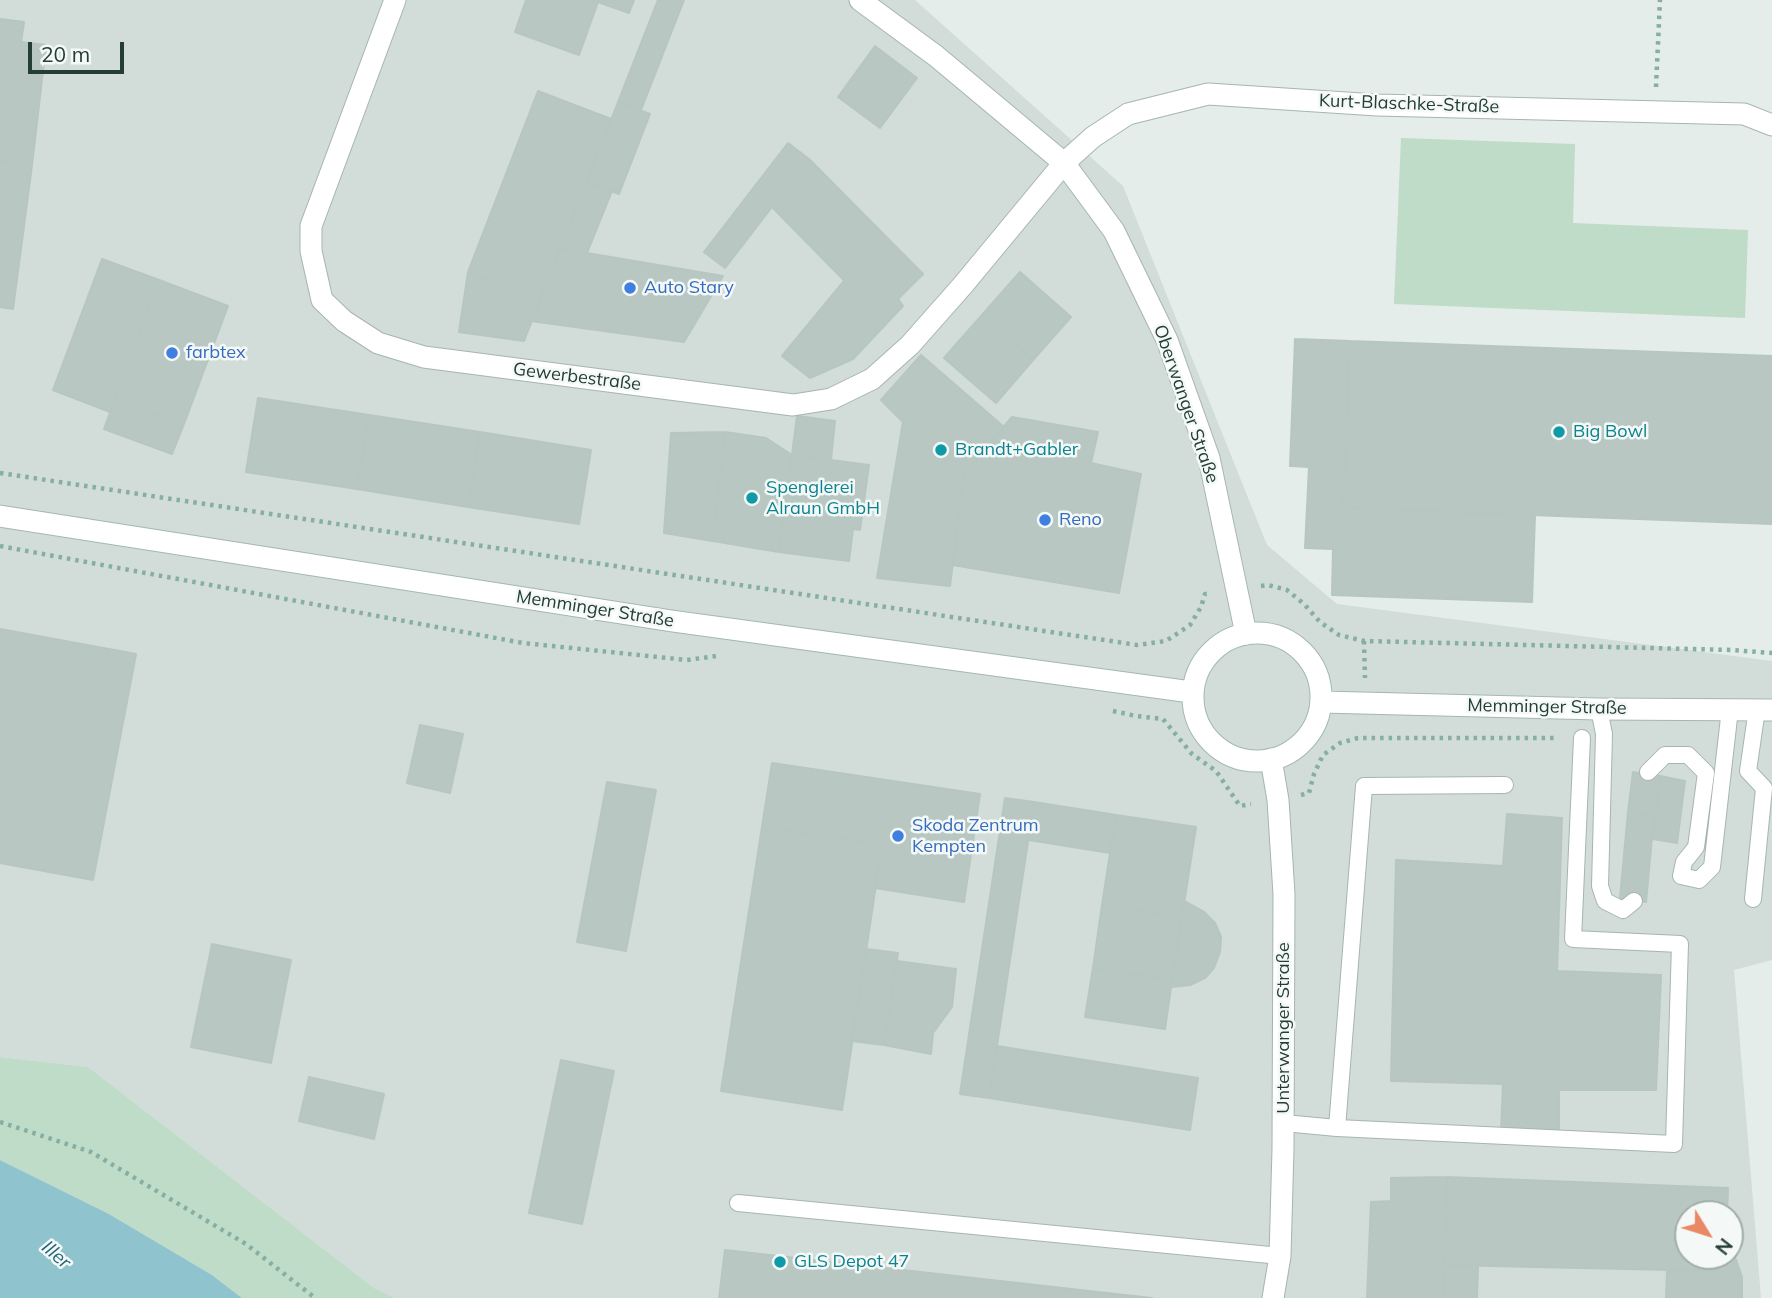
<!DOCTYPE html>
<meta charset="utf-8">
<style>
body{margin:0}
#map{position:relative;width:1772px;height:1298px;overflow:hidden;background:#e4ede9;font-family:Mulish,sans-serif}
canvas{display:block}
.north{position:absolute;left:1674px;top:1200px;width:70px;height:70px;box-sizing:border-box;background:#f4f9f7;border:2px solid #a1aeaa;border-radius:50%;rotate:128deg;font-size:19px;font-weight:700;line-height:28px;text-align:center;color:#243d37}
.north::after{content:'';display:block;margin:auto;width:24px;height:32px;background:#ea8764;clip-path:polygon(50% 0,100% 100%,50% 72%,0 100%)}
.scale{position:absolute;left:28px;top:42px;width:96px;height:32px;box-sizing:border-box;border:4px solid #243d37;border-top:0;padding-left:9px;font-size:21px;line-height:24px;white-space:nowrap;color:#243d37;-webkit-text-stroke:5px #f4f9f7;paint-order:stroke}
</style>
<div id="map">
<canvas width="1772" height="1298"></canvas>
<div class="north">N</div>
<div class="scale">20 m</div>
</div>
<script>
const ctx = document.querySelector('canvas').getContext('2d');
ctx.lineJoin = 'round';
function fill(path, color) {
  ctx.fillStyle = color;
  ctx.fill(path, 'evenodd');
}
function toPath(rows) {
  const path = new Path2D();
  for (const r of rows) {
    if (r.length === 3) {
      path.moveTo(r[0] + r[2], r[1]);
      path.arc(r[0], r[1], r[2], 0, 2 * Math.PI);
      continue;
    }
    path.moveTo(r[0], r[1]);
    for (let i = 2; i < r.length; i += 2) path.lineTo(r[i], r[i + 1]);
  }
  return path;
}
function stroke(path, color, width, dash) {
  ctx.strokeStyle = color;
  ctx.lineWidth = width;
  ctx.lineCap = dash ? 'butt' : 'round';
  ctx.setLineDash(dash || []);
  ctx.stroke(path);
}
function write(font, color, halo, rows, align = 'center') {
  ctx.font = font + ' Mulish,sans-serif';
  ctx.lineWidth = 5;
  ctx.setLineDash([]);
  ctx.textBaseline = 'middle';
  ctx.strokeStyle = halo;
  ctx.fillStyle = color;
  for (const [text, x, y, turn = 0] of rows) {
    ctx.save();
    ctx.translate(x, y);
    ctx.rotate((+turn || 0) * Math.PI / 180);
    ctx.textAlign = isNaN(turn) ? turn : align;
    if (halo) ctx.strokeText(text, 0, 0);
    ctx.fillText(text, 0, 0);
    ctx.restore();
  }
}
fill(toPath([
 [0,0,915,0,1123,186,1267,545,1337,604,1772,661,1772,960,1734,970,1761,1298,395,1298,374,1288,88,1067,0,1057],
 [1688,1214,1730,1214,1730,1256,1688,1256]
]), '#d2dcd8');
fill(toPath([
 [1401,138,1575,144,1573,223,1748,230,1745,318,1394,304],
 [0,1057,88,1067,374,1288,395,1298,242,1298,212,1275,109,1214,0,1160]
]), '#bedcc7');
fill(toPath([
 [0,1160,109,1214,212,1275,242,1298,0,1298]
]), '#8fc3ce');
const building = toPath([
 [526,0,634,0,629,13,598,2,579,55,515,32,526,0],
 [658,0,684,0,641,110,618,102,658,0],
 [0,19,24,22,21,42,46,45,32,165,0,161,0,19],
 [875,46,917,78,880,128,838,97,875,46],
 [538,91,611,119,540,300,468,272,538,91],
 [618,102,650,114,619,194,587,182,618,102],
 [788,143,809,159,725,268,704,252,788,143],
 [809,159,923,274,880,317,772,207,809,159],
 [0,161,32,165,13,309,0,307,0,161],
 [587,182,612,191,587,253,561,248,587,182],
 [561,248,587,253,723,276,684,342,531,321,561,248],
 [102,259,159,280,110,412,53,390,102,259],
 [468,272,540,300,524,341,459,332,468,272],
 [1020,272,1071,317,1033,360,982,315,1020,272],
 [159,280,228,306,184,424,115,399,159,280],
 [844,281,880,317,898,299,903,306,853,359,810,378,782,356,844,281],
 [982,315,1033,360,996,403,944,358,982,315],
 [1295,339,1350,341,1343,508,1535,515,1532,602,1332,595,1333,549,1305,548,1309,467,1290,466,1295,339],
 [1350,341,1772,356,1772,524,1343,508,1350,341],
 [921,355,1004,427,964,473,950,586,877,578,903,422,881,400,921,355],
 [258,398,369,415,357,489,246,472,258,398],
 [115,399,184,424,172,454,104,429,115,399],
 [369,415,480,432,468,507,357,489,369,415],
 [797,416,835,421,831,460,792,455,797,416],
 [1012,417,1098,432,1091,463,1141,474,1119,593,953,565,964,473,1012,417],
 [480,432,591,450,579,524,468,507,480,432],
 [725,432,713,541,664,533,671,433,725,432],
 [725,432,766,438,792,455,779,552,713,541,725,432],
 [792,455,869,465,860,530,853,529,849,561,779,552,792,455],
 [0,629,136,654,93,880,0,863,0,629],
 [420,725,463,734,450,793,407,783,420,725],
 [772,763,980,794,964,902,875,888,882,845,762,827,772,763],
 [1633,772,1660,776,1654,816,1628,812,1633,772],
 [1660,776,1685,781,1677,843,1653,839,1660,776],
 [607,782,656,790,626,951,577,942,607,782],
 [1005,798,1034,802,989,1098,960,1094,1005,798],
 [1034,802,1116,815,1110,853,1029,840,1034,802],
 [1628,812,1654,816,1646,902,1620,898,1628,812],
 [1507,814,1562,818,1557,971,1661,975,1656,1090,1559,1090,1559,1133,1501,1131,1503,1084,1391,1081,1396,860,1503,866,1507,814],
 [1116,815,1196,827,1182,917,1102,905,1116,815],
 [762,827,882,845,842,1110,721,1091,762,827],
 [1184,901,1204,912,1215,923,1221,937,1220,952,1214,968,1205,978,1190,985,1171,987,1184,901],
 [1102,905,1182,917,1172,980,1093,968,1102,905],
 [212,944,291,960,271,1063,191,1047,212,944],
 [866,949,898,953,884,1045,852,1041,866,949],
 [897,961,956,969,952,1007,933,1033,931,1054,884,1045,897,961],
 [1093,968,1172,980,1165,1029,1085,1017,1093,968],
 [997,1046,1198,1078,1190,1130,989,1098,997,1046],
 [561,1060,614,1071,582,1224,529,1213,561,1060],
 [309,1077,384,1094,374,1139,299,1121,309,1077],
 [1447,1177,1444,1298,1367,1298,1371,1202,1391,1201,1391,1178,1447,1177],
 [1447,1177,1728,1188,1727,1214,1688,1214,1688,1256,1730,1256,1730,1243,1742,1277,1718,1271,1445,1265,1447,1177],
 [725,1250,1080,1290,1080,1298,719,1298,725,1250],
 [1445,1265,1478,1266,1477,1298,1444,1298,1445,1265],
 [1667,1271,1718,1271,1742,1277,1742,1298,1666,1298,1667,1271],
 [1080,1290,1152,1298,1080,1298,1080,1290]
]);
fill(building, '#b9c7c2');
stroke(building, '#b6c6c0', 2);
const lane = toPath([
 [1599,709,1604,734,1600,886,1605,901,1623,910,1634,901],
 [1648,772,1665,755,1688,755,1706,773,1696,847,1684,862,1681,876,1699,880,1712,867,1730,709],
 [1753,899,1764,788,1748,771,1757,709],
 [1284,1123,1337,1128,1674,1144,1680,944,1573,939,1582,738],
 [1337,1128,1364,786,1505,785],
 [738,1203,1280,1256]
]);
const street = toPath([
 [395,0,311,226,311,251,322,300,344,321,378,343,424,357,793,405,831,399,872,379,910,345,963,285,1064,163,1093,137,1128,114,1208,94,1377,105,1744,114,1772,125],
 [860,0,936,56,1064,163,1114,231,1167,340,1209,458,1246,634],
 [1271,759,1278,800,1284,894,1283,1149,1280,1256,1273,1298]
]);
const secondary = toPath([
 [0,516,672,621,1191,692],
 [1257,697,64],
 [1322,702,1599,709,1772,710]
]);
stroke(lane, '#a7b5b0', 18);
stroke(street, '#a7b5b0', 23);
stroke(secondary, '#a3b8b1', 23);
stroke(toPath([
 [1656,87,1660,0],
 [0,473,1137,645,1166,641,1190,625,1201,607,1205,594,1211,594],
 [0,546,523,643,687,660,717,656],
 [1261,586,1268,585,1287,590,1304,604,1320,622,1339,635,1364,641,1732,650,1772,653],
 [1364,641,1365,678],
 [1113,711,1136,716,1163,719,1192,754,1216,771,1240,806,1251,804],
 [1301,795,1309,793,1314,774,1323,755,1340,743,1358,738,1558,738],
 [0,1122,91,1152,246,1244,315,1298]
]), '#86aea2', 4.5, [3.5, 5]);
stroke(lane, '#fff', 16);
stroke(street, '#fff', 21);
stroke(secondary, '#fff', 21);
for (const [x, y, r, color] of [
 [630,288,7,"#3f7fe0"],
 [172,353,7,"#3f7fe0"],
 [1559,432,7,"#0f9aa8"],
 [941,450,7,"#0f9aa8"],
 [752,498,7,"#0f9aa8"],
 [1045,520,7,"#3f7fe0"],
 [898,836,7,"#3f7fe0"],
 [780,1262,7,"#0f9aa8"]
]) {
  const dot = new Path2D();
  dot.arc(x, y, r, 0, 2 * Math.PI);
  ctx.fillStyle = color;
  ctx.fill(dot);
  stroke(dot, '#f4f9f7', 2.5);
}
write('18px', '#243d37', '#f4f9f7', [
 ["Kurt-Blaschke-Straße",1409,104,2],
 ["Gewerbestraße",577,377,7],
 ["Oberwanger Straße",1186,404,71],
 ["Memminger Straße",595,609,9],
 ["Memminger Straße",1547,707,1],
 ["Unterwanger Straße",1284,1028,-90]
]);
write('18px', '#366cbe', '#f4f9f7', [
 ["Auto Stary",644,288],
 ["farbtex",186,353],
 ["Reno",1059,520],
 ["Skoda Zentrum",912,826],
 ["Kempten",912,847]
], 'left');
write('18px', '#0d838f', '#f4f9f7', [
 ["Big Bowl",1573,432],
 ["Brandt+Gabler",955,450],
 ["Spenglerei",766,488],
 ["Alraun GmbH",766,509],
 ["GLS Depot 47",794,1262]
], 'left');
write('italic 19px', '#216676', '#f4f9f7', [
 ["Iller",56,1255,41]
]);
</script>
